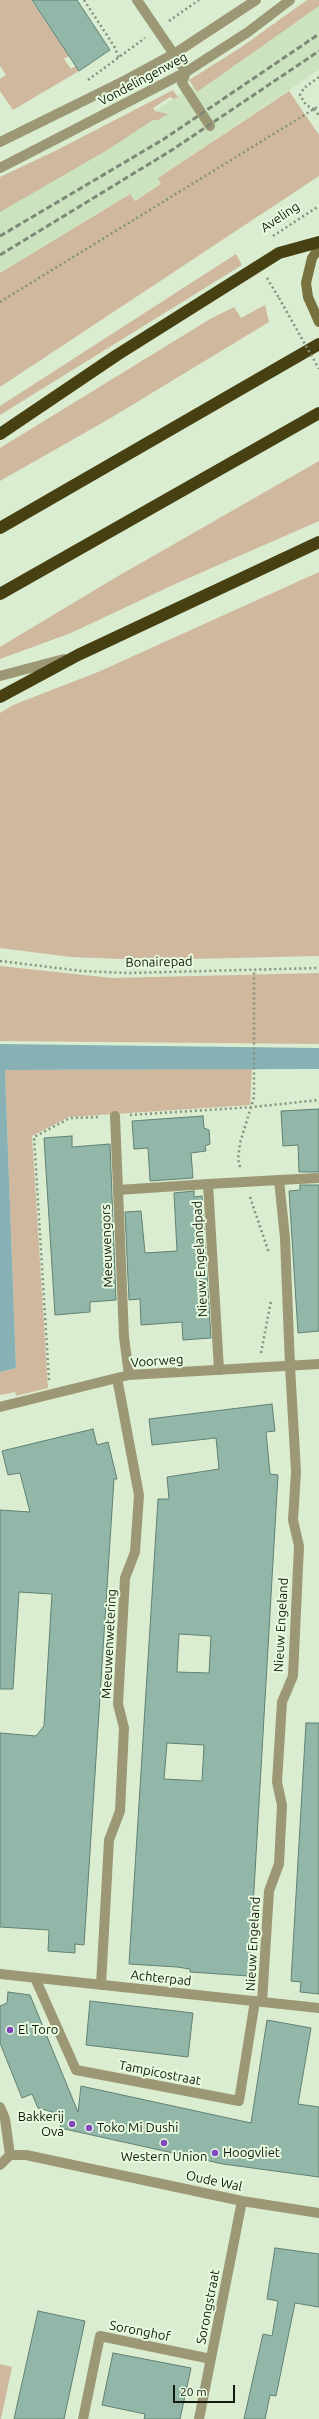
<!DOCTYPE html>
<style>
body{margin:0}
#map{position:relative;width:319px;height:2419px;overflow:hidden;background:#dbedd1;font-family:Ubuntu,sans-serif}
canvas{display:block}
.scale{position:absolute;left:173px;top:2385px;width:62px;height:18px;box-sizing:border-box;border:2px solid #13190f;border-top:0;padding-left:5px;font-size:12px;line-height:14px;white-space:nowrap;color:#13190f;-webkit-text-stroke:3px #e8fbde;paint-order:stroke}
</style>
<div id="map">
<canvas width="319" height="2419"></canvas>
<div class="scale">20 m</div>
</div>
<script>
const ctx = document.querySelector('canvas').getContext('2d');
ctx.lineJoin = 'round';
function fill(path, color) {
  ctx.fillStyle = color;
  ctx.fill(path, 'evenodd');
}
function toPath(rows) {
  const path = new Path2D();
  for (const r of rows) {
    path.moveTo(r[0], r[1]);
    for (let i = 2; i < r.length; i += 2) path.lineTo(r[i], r[i + 1]);
  }
  return path;
}
function stroke(path, color, width, dash) {
  ctx.strokeStyle = color;
  ctx.lineWidth = width;
  ctx.lineCap = dash ? 'butt' : 'round';
  ctx.setLineDash(dash || []);
  ctx.stroke(path);
}
function write(font, color, halo, rows, align = 'center') {
  ctx.font = font + ' Ubuntu,sans-serif';
  ctx.lineWidth = 4;
  ctx.setLineDash([]);
  ctx.textBaseline = 'middle';
  ctx.strokeStyle = halo;
  ctx.fillStyle = color;
  for (const [text, x, y, turn = 0] of rows) {
    ctx.save();
    ctx.translate(x, y);
    ctx.rotate((+turn || 0) * Math.PI / 180);
    ctx.textAlign = isNaN(turn) ? turn : align;
    if (halo) ctx.strokeText(text, 0, 0);
    ctx.fillText(text, 0, 0);
    ctx.restore();
  }
}
fill(toPath([
 [319,0,319,70,158,178,161,184,134,201,129,194,0,273,0,202,136,124]
]), '#cce3c0');
fill(toPath([
 [0,0,31,0,69,56,64,59,71,69,75,66,79,71,13,110,0,91,0,79,6,75,0,66],
 [307,0,319,0,319,6,197,92,189,80,240,48],
 [173,90,178,97,174,99,170,97,153,108,155,111,168,114,158,120,153,120,109,149,0,212,0,177,57,150],
 [289,91,319,135,319,176,0,387,0,273,130,194,135,201,161,184,158,178],
 [236,254,242,265,0,415,0,406],
 [265,305,269,322,109,419,0,481,0,448,210,319,234,307,241,318],
 [319,461,319,521,175,584,71,633,0,659,0,647,113,579],
 [319,572,319,956,148,960,71,957,0,948,0,713,13,705,98,672],
 [0,966,112,978,319,973,319,1044,0,1041],
 [252,1069,250,1105,69,1117,32,1136,48,1388,16,1396,15,1392,0,1395,0,1372,16,1368,5,1070],
 [0,2364,12,2367,1,2419,0,2419]
]), '#d0b89f');
fill(toPath([
 [0,1044,319,1048,319,1069,5,1070,16,1368,0,1372]
]), '#87b1b4');
const building = toPath([
 [32,0,77,0,110,50,79,71,32,0],
 [319,1109,319,1172,299,1172,298,1145,283,1146,281,1111,319,1109],
 [203,1116,204,1128,209,1130,210,1144,205,1146,206,1151,191,1153,193,1178,150,1181,148,1148,134,1149,132,1121,203,1116],
 [72,1136,72,1147,110,1144,116,1300,90,1302,90,1312,55,1315,44,1138,72,1136],
 [300,1185,319,1185,319,1331,298,1333,289,1191,300,1190,300,1185],
 [194,1191,194,1197,202,1196,211,1338,183,1340,182,1322,141,1325,140,1299,129,1300,125,1212,141,1211,145,1253,177,1251,174,1193,194,1191],
 [272,1404,275,1431,266,1432,270,1474,278,1475,249,1976,190,1972,190,1969,177,1967,129,1964,158,1499,169,1499,167,1477,219,1469,216,1438,152,1445,149,1419,272,1404],
 [179,1634,211,1636,209,1673,177,1672,179,1634],
 [167,1743,204,1745,202,1781,164,1779,167,1743],
 [93,1429,97,1445,108,1442,117,1479,114,1479,84,1945,75,1944,75,1953,48,1951,49,1930,0,1927,0,1733,36,1736,44,1726,52,1594,19,1592,13,1689,0,1689,0,1510,30,1512,20,1473,8,1475,2,1451,93,1429],
 [306,1723,319,1723,319,1994,300,1992,301,1982,291,1981,306,1723],
 [8,1992,30,1995,78,2112,81,2086,251,2123,267,2020,311,2028,298,2104,319,2107,319,2177,223,2164,60,2128,63,2115,38,2108,32,2094,22,2098,0,2043,0,2006,7,2003,8,1992],
 [90,2001,193,2013,188,2057,86,2045,90,2001],
 [275,2248,319,2254,319,2307,295,2303,276,2396,270,2395,265,2419,244,2419,263,2334,272,2336,278,2301,267,2299,275,2248],
 [38,2311,85,2321,64,2419,14,2419,38,2311],
 [113,2353,191,2368,180,2419,144,2419,145,2414,102,2405,113,2353]
]);
fill(building, '#92b7a8');
stroke(building, '#608073', 1);
stroke(toPath([
 [84,0,114,46,119,58],
 [169,21,199,0],
 [88,80,145,38],
 [314,109,306,105,300,95,304,88,319,77],
 [314,109,319,116],
 [273,236,319,206],
 [267,278,279,298],
 [0,302,319,106],
 [0,961,82,971,128,973,319,968],
 [130,1115,253,1107,319,1100],
 [240,1167,238,1159,240,1143,254,1097,254,971],
 [250,1197,269,1253],
 [261,1353,271,1301],
 [49,1380,34,1137,70,1118,99,1117]
]), '#84917d', 2.5, [2, 3]);
stroke(toPath([
 [186,72,182,83,210,126],
 [0,676,64,659]
]), '#9c9876', 10);
stroke(toPath([
 [219,1370,208,1184,279,1180,285,1238,290,1366]
]), '#9c9876', 10);
stroke(toPath([
 [137,0,186,72],
 [115,1116,124,1337,129,1375],
 [279,1180,319,1178],
 [118,1190,208,1184],
 [0,1407,129,1375,319,1364],
 [0,1974,319,2008],
 [35,1978,76,2070,239,2101,255,2001],
 [101,1985,109,1840,120,1811,124,1728,118,1704,125,1578,135,1552,139,1495,117,1378],
 [262,2002,269,1891,279,1864,282,1805,277,1782,282,1702,293,1676,299,1546,293,1520,296,1472,290,1366],
 [0,2107,5,2119,10,2155],
 [10,2155,26,2155,242,2201,319,2213],
 [0,2165,10,2155],
 [83,2419,100,2336,211,2359],
 [199,2419,242,2201]
]), '#9c9876', 10);
stroke(toPath([
 [0,142,126,80,174,54,256,0],
 [0,168,186,72,248,32,290,0]
]), '#9c9876', 10);
stroke(toPath([
 [319,248,312,258,306,283,308,297,319,322]
]), '#79723f', 10);
stroke(toPath([
 [0,434,117,355,279,253,319,242],
 [0,528,319,344],
 [0,594,319,413],
 [0,697,78,655,319,542]
]), '#464013', 12);
stroke(toPath([
 [0,236,164,139,319,34],
 [0,255,172,150,319,51]
]), '#7e8a77', 3, [6, 3]);
stroke(toPath([
 [279,298,319,369]
]), '#84917d', 2.5, [2, 3]);
for (const [x, y, r, color] of [
 [10,2030,4,"#8147be"],
 [72,2124,4,"#8147be"],
 [89,2128,4,"#8147be"],
 [164,2143,4,"#8147be"],
 [215,2153,4,"#8147be"]
]) {
  const dot = new Path2D();
  dot.arc(x, y, r, 0, 2 * Math.PI);
  ctx.fillStyle = color;
  ctx.fill(dot);
  stroke(dot, '#e8fbde', 1.5);
}
write('13px', '#13190f', '#e8fbde', [
 ["Vondelingenweg",143,79,-28],
 ["Aveling",280,217,-34],
 ["Bonairepad",159,962,-1],
 ["Meeuwengors",107,1246,-92],
 ["Nieuw Engelandpad",200,1259,-93],
 ["Voorweg",157,1361,-4],
 ["Nieuw Engeland",281,1625,-87],
 ["Meeuwenwetering",109,1644,-87],
 ["Nieuw Engeland",253,1944,-87],
 ["Achterpad",161,1978,6],
 ["Tampicostraat",160,2073,11],
 ["Oude Wal",214,2181,12],
 ["Sorongstraat",208,2307,-79],
 ["Soronghof",140,2331,11]
]);
write('13px', '#13190f', '#e8fbde', [
 ["El Toro",18,2030],
 ["Bakkerij",64,2117,"right"],
 ["Ova",64,2132,"right"],
 ["Toko Mi Dushi",97,2128],
 ["Hoogvliet",223,2153],
 ["Western Union",164,2157,"center"]
], 'left');
</script>
